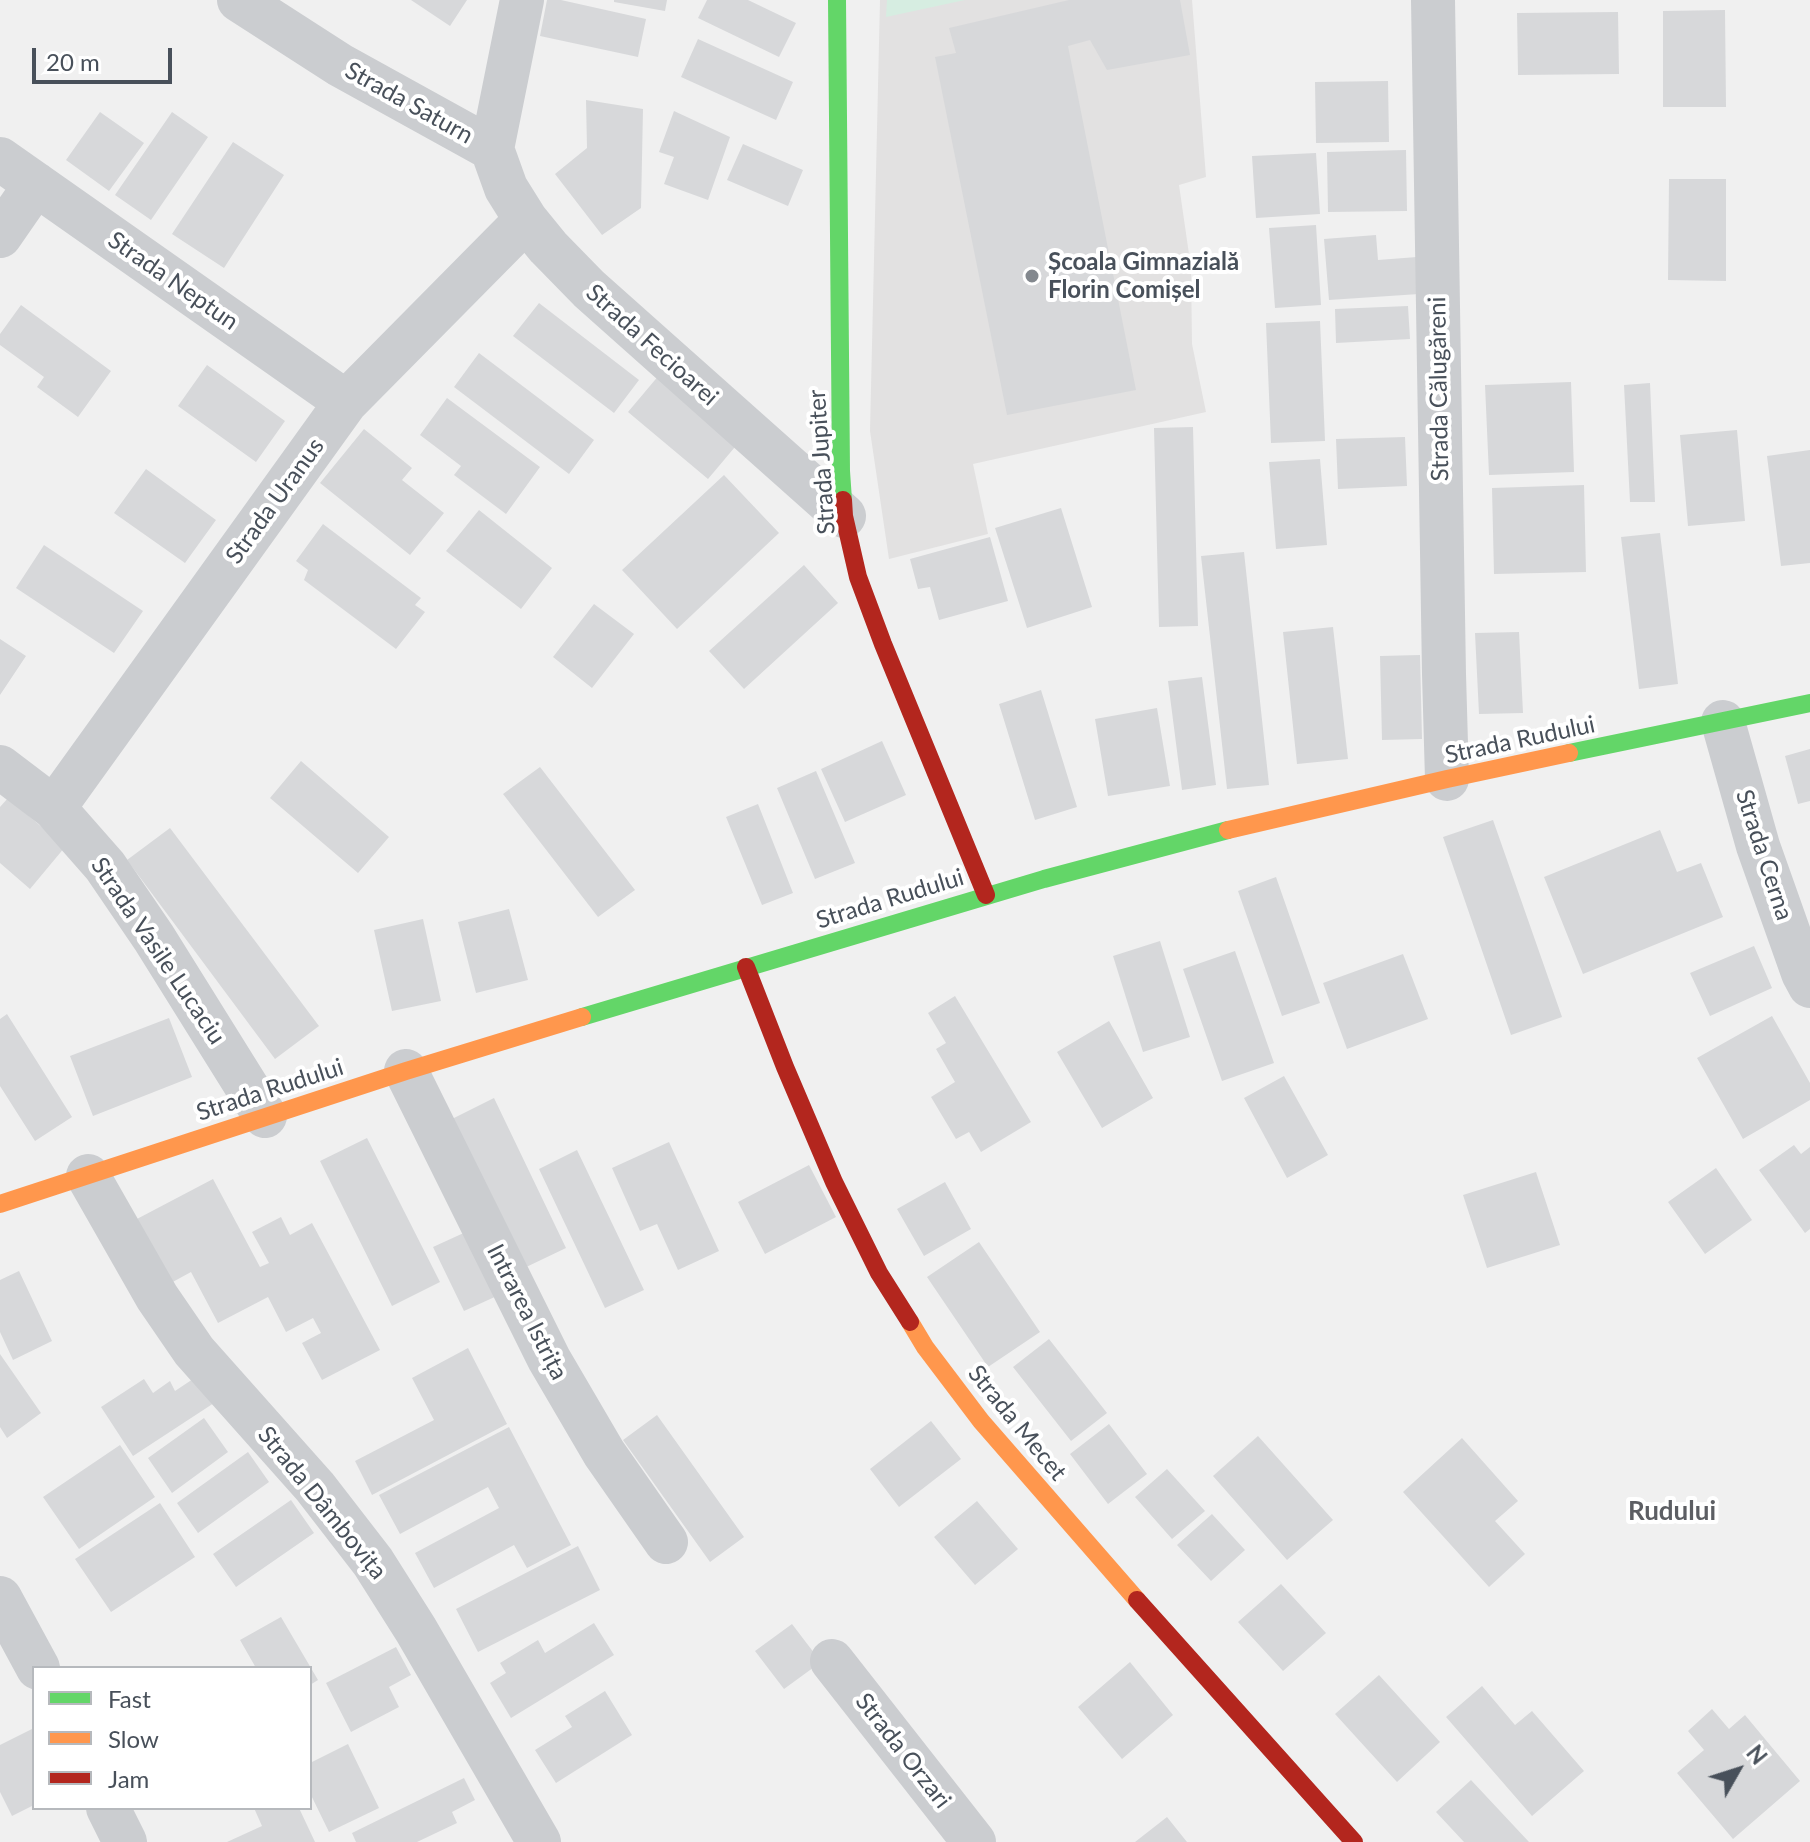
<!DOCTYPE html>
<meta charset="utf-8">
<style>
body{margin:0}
#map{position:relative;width:1810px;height:1842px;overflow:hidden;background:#f0f0f0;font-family:Lato,sans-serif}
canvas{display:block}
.legend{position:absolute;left:32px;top:1666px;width:280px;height:144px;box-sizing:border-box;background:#fff;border:2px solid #b6b9bd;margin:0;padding:10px 14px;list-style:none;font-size:24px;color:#48505a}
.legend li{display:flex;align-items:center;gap:16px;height:40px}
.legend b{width:40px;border:2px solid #b6b9bd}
.north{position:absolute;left:1698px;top:1730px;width:80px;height:80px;-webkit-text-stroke:6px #fff;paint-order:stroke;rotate:51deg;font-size:22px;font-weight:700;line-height:32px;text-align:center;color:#48505a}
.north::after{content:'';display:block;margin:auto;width:28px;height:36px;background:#48505a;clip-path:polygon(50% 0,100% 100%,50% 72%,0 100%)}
.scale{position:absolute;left:32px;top:48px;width:140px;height:36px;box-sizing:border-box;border:4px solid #48505a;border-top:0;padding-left:10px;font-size:24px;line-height:28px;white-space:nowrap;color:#48505a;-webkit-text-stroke:6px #fff;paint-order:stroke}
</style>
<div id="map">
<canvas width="1810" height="1842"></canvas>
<ul class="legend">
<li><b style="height:10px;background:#63d668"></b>Fast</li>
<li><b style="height:10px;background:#ff974d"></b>Slow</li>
<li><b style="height:10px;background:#b3261e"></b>Jam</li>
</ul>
<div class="north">N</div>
<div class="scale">20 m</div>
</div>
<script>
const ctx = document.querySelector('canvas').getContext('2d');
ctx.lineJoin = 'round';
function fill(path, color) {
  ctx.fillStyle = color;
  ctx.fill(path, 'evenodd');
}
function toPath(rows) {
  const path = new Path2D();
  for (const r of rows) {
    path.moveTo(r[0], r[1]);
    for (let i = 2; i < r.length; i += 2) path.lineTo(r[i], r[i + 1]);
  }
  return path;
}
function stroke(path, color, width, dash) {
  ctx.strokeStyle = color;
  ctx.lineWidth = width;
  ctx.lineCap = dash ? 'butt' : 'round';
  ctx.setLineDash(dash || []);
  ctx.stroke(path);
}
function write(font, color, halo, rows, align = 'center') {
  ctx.font = font + ' Lato,sans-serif';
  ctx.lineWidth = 8;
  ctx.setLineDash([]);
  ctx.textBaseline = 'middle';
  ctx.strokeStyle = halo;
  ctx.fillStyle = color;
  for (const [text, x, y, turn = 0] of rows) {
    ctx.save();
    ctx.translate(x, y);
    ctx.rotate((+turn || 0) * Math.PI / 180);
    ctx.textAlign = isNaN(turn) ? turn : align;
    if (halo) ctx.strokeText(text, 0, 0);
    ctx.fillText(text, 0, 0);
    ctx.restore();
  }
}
fill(toPath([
 [880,0,1192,0,1206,177,1179,185,1191,268,1192,344,1206,412,973,464,988,534,889,559,870,431]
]), '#e2e1e1');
fill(toPath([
 [887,0,965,0,886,17]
]), '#d6ede1');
fill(toPath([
 [411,0,467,0,450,26],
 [547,0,561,0,646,19,638,57,540,36],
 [614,0,667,0,665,11,614,2],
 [707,0,748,0,796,23,779,57,698,18],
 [1069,0,1180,0,1190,55,1107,70,1090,40,1068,46,1136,390,1007,415,935,57,956,53,949,28],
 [1725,10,1726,107,1663,107,1663,11],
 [1618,12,1619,74,1518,75,1517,13],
 [698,39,793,82,776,120,681,77],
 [1388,81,1389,142,1316,143,1315,82],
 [586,100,643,109,641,208,602,235,555,174,587,148],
 [674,111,730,137,708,200,664,184,674,157,659,152],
 [100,112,144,143,109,191,66,160],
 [172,112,208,137,151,220,115,195],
 [233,142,284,175,224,268,172,234],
 [743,144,803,170,788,206,727,180],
 [1406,150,1407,211,1328,212,1327,152],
 [1316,153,1320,214,1256,218,1252,156],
 [1669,179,1726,179,1726,281,1668,280],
 [1316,225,1321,305,1275,308,1269,228],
 [1376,235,1378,260,1417,257,1419,294,1329,300,1324,239],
 [539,303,639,380,614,413,513,336],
 [21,305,111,371,78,417,37,387,44,377,0,345,0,334],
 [1408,306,1410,339,1336,343,1335,309],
 [1320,321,1325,441,1271,443,1266,323],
 [479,353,594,440,569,474,454,387],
 [207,365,285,421,256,462,178,406],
 [660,374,740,441,708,479,628,412],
 [1571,382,1574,472,1489,475,1485,385],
 [1650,383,1655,502,1630,502,1624,385],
 [447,398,540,467,506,514,454,475,461,466,420,435],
 [1193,427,1198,626,1159,627,1154,428],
 [364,429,412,468,402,480,444,513,410,555,320,483],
 [1737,430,1745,521,1688,526,1680,435],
 [1405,437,1407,486,1338,489,1336,439],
 [1810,450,1810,563,1781,566,1767,456],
 [1320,459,1327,545,1276,549,1269,462],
 [146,469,216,520,185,563,114,513],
 [724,475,779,533,677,629,622,570],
 [1584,485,1586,572,1494,574,1492,488],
 [1061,508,1092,607,1027,628,995,528],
 [479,510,552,568,521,609,446,551],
 [323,524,421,598,415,605,425,612,396,649,304,580,308,570,296,561],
 [1660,533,1678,684,1639,689,1621,537],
 [990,537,1008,601,939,620,930,587,918,589,910,559],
 [44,545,143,611,114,653,16,588],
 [1244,552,1269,785,1227,789,1201,556],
 [804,565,838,603,744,689,709,651],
 [594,604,634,634,592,688,553,657],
 [1333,627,1348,759,1297,764,1283,632],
 [1519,632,1523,713,1479,714,1475,633],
 [0,639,26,656,0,695],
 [1420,655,1422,739,1382,740,1380,656],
 [1202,677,1216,785,1182,790,1168,681],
 [1041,690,1077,807,1035,820,999,704],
 [1157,708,1170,786,1108,796,1095,719],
 [882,741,906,795,845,822,821,769],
 [1810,749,1810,801,1798,804,1785,756],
 [301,761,389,837,358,873,270,798],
 [540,767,635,890,598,917,503,794],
 [816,771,855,863,815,879,777,788],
 [8,798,65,847,30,889,0,863,0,807],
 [758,804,793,893,762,905,726,817],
 [1493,820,1562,1017,1511,1035,1443,837],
 [170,828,319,1026,275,1059,127,860],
 [1660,830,1677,872,1701,863,1723,917,1583,974,1544,877],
 [1276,877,1320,1003,1282,1016,1238,891],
 [509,909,528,980,476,993,458,922],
 [423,919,441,1001,392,1011,374,930],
 [1160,941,1190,1037,1143,1052,1113,956],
 [1754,946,1772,988,1710,1016,1690,973],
 [1235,951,1274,1063,1222,1081,1183,969],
 [1403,954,1428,1019,1347,1049,1323,983],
 [955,996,1031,1122,981,1152,969,1132,956,1139,931,1097,955,1082,936,1049,946,1043,928,1013],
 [7,1014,72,1117,35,1141,0,1086,0,1019],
 [1772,1016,1810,1083,1810,1100,1743,1139,1697,1058],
 [169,1018,192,1077,93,1116,70,1056],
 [1109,1021,1153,1098,1102,1128,1057,1052],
 [1284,1076,1328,1155,1287,1178,1244,1098],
 [494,1098,566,1248,520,1270,448,1121],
 [367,1138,440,1282,392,1306,320,1161],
 [669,1142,719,1251,678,1270,657,1224,640,1231,612,1168],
 [1794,1145,1801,1154,1810,1147,1810,1229,1805,1233,1759,1170],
 [577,1150,644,1290,605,1308,539,1169],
 [809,1165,836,1217,765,1254,738,1202],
 [1716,1168,1752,1220,1705,1254,1668,1202],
 [1536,1172,1560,1245,1487,1268,1463,1195],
 [213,1179,260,1267,269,1263,252,1232,281,1217,290,1235,312,1223,380,1350,322,1380,302,1343,321,1333,313,1318,286,1332,268,1297,218,1323,191,1272,169,1284,135,1220],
 [945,1182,971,1229,924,1256,897,1209],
 [468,1231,499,1295,464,1311,433,1247],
 [979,1242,1040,1332,988,1367,927,1277],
 [19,1271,52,1341,13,1360,0,1332,0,1280],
 [1049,1339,1107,1413,1071,1441,1013,1367],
 [468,1348,507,1424,372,1495,355,1461,434,1420,412,1378],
 [0,1354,41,1413,7,1438,0,1427],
 [196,1377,214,1403,133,1456,101,1407,144,1379,153,1393,170,1381,175,1391],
 [657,1415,744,1537,710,1562,623,1440],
 [204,1418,228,1452,172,1493,148,1458],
 [931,1421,961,1459,899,1507,870,1469],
 [1109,1424,1147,1474,1108,1504,1070,1454],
 [509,1427,571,1545,527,1568,514,1545,434,1588,415,1553,499,1508,488,1487,400,1534,379,1495],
 [1258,1436,1333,1520,1287,1560,1213,1476],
 [1462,1438,1518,1501,1495,1521,1525,1554,1489,1587,1403,1492],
 [120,1445,155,1497,79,1549,43,1497],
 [248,1452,269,1482,198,1533,177,1503],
 [1167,1469,1205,1511,1172,1539,1135,1497],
 [291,1500,314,1533,236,1587,213,1554],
 [977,1501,1018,1549,975,1585,934,1537],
 [160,1503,195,1557,111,1612,75,1559],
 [1212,1514,1245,1550,1211,1581,1177,1545],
 [578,1546,600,1590,478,1652,456,1609],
 [1281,1584,1326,1633,1283,1671,1238,1622],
 [281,1617,318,1680,310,1685,310,1668,256,1668,240,1640],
 [594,1623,614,1655,511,1718,490,1683,506,1673,500,1663,538,1640,545,1653],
 [792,1624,821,1662,784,1689,755,1651],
 [396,1647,411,1675,389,1687,399,1707,351,1732,326,1683],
 [1130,1662,1173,1715,1122,1759,1078,1707],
 [1379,1675,1440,1742,1397,1782,1335,1714],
 [1482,1686,1515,1725,1532,1711,1584,1771,1532,1816,1446,1717],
 [605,1691,632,1735,556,1783,535,1750,572,1727,565,1716],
 [1712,1709,1729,1729,1745,1715,1800,1781,1733,1839,1677,1773,1704,1750,1688,1731],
 [34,1728,34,1805,12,1816,0,1792,0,1745],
 [348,1744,379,1808,329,1832,310,1793,310,1763],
 [464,1778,475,1800,452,1812,457,1823,417,1842,356,1842,352,1833],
 [1471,1780,1529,1842,1464,1842,1436,1812],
 [254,1808,299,1808,315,1842,227,1842,262,1826],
 [1167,1817,1187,1842,1135,1842]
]), '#d7d8da');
stroke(toPath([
 [239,0,340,65,492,149],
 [1433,0,1444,674,1447,779],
 [492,149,506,188,526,220,548,247,589,289,844,516],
 [492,149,522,0],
 [0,159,346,402],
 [0,236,36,184],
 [1723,722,1758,846,1803,973,1810,986],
 [0,767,54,808,105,866,154,938,265,1116],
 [54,808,346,402,526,220],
 [406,1071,549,1359,604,1453,666,1542],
 [88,1176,157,1297,194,1351,315,1487,373,1562,416,1630,539,1842],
 [0,1598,38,1668],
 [832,1661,974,1842],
 [108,1808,125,1842]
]), '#cbcdd0', 44);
stroke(toPath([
 [837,0,841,471,843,500],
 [1569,753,1810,703],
 [582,1017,1044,879,1228,830]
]), '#63d668', 18);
stroke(toPath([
 [1228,830,1447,779,1569,753],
 [0,1204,406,1071,582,1017],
 [910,1322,925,1347,981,1421,1137,1600]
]), '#ff974d', 18);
stroke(toPath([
 [843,500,844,516,858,577,883,644,986,895],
 [746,967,785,1067,834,1182,879,1273,910,1322],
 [1137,1600,1354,1842]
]), '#b3261e', 18);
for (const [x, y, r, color] of [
 [1032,276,8,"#83888e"]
]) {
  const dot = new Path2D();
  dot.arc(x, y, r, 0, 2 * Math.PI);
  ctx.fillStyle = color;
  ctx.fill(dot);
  stroke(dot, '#fff', 3);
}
write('24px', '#48505a', '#fff', [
 ["Strada Saturn",409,103,29],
 ["Strada Neptun",173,281,35],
 ["Strada Fecioarei",652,345,42],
 ["Strada Călugăreni",1439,389,-91],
 ["Strada Jupiter",822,462,-94],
 ["Strada Uranus",275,501,-54],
 ["Strada Rudului",1520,740,-12],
 ["Strada Cerna",1764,855,72],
 ["Strada Rudului",890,899,-17],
 ["Strada Vasile Lucaciu",158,951,56],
 ["Strada Rudului",270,1090,-18],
 ["Intrarea Istrița",527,1312,63],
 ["Strada Mecet",1017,1423,51],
 ["Strada Dâmbovița",322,1503,51],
 ["Strada Orzari",903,1751,52]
]);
write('bold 24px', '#48505a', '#fff', [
 ["Școala Gimnazială",1048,262],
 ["Florin Comișel",1048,290]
], 'left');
write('bold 26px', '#5c5e63', '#fff', [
 ["Rudului",1672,1512]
]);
</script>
